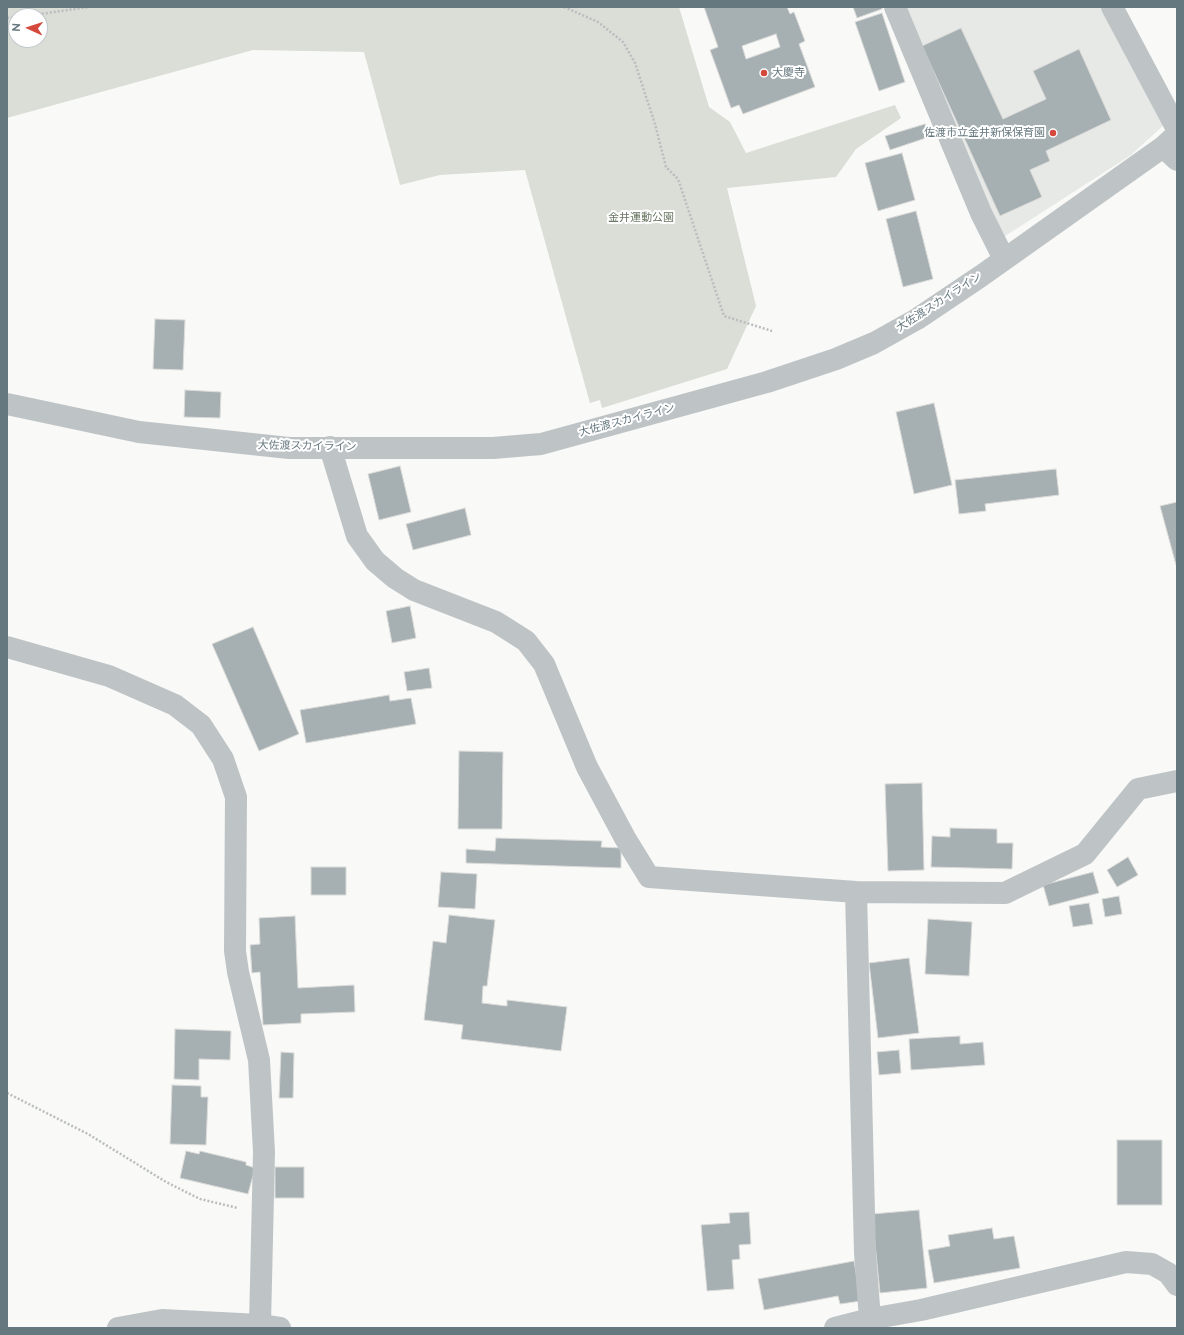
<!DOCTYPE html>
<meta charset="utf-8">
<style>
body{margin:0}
#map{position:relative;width:1184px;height:1335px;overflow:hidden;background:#f9f9f7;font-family:Raleway,sans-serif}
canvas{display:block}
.frame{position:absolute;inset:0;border:8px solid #66787f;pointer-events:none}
.north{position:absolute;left:8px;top:8px;width:40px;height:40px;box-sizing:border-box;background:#fff;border:1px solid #c2c9cc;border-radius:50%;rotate:273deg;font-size:11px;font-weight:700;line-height:16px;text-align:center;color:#66787f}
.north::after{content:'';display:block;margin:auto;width:14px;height:18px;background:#d5493c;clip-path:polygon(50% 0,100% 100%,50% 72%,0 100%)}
</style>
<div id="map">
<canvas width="1184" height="1335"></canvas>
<div class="frame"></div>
<div class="north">N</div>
</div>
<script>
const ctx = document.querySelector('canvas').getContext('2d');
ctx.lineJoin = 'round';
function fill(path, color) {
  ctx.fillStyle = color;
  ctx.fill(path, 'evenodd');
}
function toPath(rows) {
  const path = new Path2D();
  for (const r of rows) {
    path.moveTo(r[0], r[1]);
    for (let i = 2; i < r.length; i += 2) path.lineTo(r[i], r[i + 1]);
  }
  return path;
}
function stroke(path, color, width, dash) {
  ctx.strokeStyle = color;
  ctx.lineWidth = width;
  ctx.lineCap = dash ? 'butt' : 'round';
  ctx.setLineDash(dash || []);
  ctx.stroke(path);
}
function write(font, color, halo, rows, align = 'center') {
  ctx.font = font + ' Raleway,"Noto Sans JP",sans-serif';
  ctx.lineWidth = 4;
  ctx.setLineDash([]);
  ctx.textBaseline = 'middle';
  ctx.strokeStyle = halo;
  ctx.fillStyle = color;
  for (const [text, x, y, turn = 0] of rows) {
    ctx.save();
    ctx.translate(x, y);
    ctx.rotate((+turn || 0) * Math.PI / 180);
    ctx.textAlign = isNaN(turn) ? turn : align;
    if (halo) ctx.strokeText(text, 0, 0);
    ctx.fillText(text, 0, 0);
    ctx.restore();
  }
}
fill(toPath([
 [903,7,1102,7,1166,123,1131,155,999,240]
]), '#e7e9e7');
fill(toPath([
 [7,7,679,7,709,107,730,122,746,153,895,105,901,118,856,149,836,177,727,188,756,306,727,369,602,408,600,400,590,403,525,170,440,175,400,185,364,52,253,50,7,118],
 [16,16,40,16,40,40,16,40]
]), '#daded7');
const building = toPath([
 [704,7,787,7,790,14,794,12,805,41,799,44,815,87,743,114,739,105,731,108,710,50,718,47,704,7],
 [776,34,780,47,746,59,742,46,776,34],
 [853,7,882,7,882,9,857,18,853,7],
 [882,13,905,82,879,91,855,22,882,13],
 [961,28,1003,119,1046,99,1033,71,1079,49,1111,120,1046,151,1050,161,1030,170,1042,197,1000,216,922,46,961,28],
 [925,124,929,137,890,150,885,136,925,124],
 [902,153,915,200,878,211,865,163,902,153],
 [916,211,933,279,903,287,886,219,916,211],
 [155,319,185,320,183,370,153,369,155,319],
 [185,390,221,392,220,418,184,417,185,390],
 [934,403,952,485,914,494,896,412,934,403],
 [400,466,411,512,379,520,368,474,400,466],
 [1056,469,1059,495,985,504,986,511,959,514,955,480,1056,469],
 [1177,502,1177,565,1176,565,1160,506,1177,502],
 [465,508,471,535,413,550,406,524,465,508],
 [410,606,416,638,392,643,386,611,410,606],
 [253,627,299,734,259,751,212,644,253,627],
 [429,668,432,688,407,691,404,672,429,668],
 [389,695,390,701,411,698,416,724,306,743,300,710,389,695],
 [459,751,503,752,502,829,458,829,459,751],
 [922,783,924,870,888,871,885,784,922,783],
 [950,828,997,829,997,843,1013,843,1012,869,931,867,932,836,950,837,950,828],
 [496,838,602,841,601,847,621,848,621,868,466,863,466,849,495,851,496,838],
 [1128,857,1138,875,1117,887,1107,870,1128,857],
 [311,867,346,867,346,895,311,895,311,867],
 [441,872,477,874,475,909,438,907,441,872],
 [1093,872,1099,893,1049,906,1043,885,1093,872],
 [1119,896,1122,914,1105,917,1102,899,1119,896],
 [1089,903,1093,924,1073,927,1069,906,1089,903],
 [449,915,495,920,487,986,483,986,482,1003,507,1006,507,1000,567,1007,561,1051,461,1039,463,1025,424,1020,433,941,446,943,449,915],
 [295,916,298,988,354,985,355,1012,301,1014,301,1023,263,1025,260,972,252,973,250,945,260,944,259,918,295,916],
 [928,919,972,922,969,976,925,974,928,919],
 [909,958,919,1033,878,1038,869,963,909,958],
 [175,1029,231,1031,230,1060,199,1059,199,1080,174,1079,175,1029],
 [960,1036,960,1044,983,1042,985,1065,911,1070,909,1039,960,1036],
 [899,1050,901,1073,879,1075,877,1052,899,1050],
 [281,1052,294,1053,293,1098,279,1098,281,1052],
 [172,1085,201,1086,201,1097,208,1097,206,1145,170,1144,172,1085],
 [1117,1140,1162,1140,1162,1205,1117,1205,1117,1140],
 [186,1151,199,1154,200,1151,246,1162,246,1165,255,1168,248,1194,180,1178,186,1151],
 [275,1167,304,1167,304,1198,275,1198,275,1167],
 [919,1210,927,1288,880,1293,872,1214,919,1210],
 [749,1212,751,1244,739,1245,740,1259,732,1260,734,1289,707,1291,701,1225,730,1223,729,1213,749,1212],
 [992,1228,994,1239,1014,1236,1020,1268,934,1283,928,1250,950,1246,948,1235,992,1228],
 [854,1261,861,1301,840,1304,838,1296,764,1310,758,1279,854,1261]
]);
fill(building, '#a6b0b3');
stroke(building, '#dbdbd9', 1);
stroke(toPath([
 [564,7,598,22,623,42,635,63,655,124,666,167,678,179,724,316,772,331],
 [26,16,89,7],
 [7,18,16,17],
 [7,1093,88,1134,166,1182,200,1199,238,1208]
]), '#b9bdbf', 2.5, [2, 2]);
stroke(toPath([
 [895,7,981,213,1004,259],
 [1112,7,1177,129],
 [1163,147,1177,160],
 [7,404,139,432,289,448,493,448,541,444,767,382,836,359,874,343,917,319,981,276,1163,147,1177,134],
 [330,447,357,536,375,561,395,578,414,590,496,622,526,641,544,664,587,767,625,838,649,877,856,892,1005,893,1085,854,1138,789,1177,781],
 [7,647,109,676,175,705,201,725,223,759,236,797,235,951,238,972,259,1060,264,1152,260,1325],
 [856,892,865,1253,870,1319],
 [118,1328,162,1320,260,1325,280,1328],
 [835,1328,870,1319,921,1310,1126,1262,1152,1264,1168,1273,1177,1285]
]), '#bec4c6', 22);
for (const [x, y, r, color] of [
 [764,73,4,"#d5493c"],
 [1053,133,4,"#d5493c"]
]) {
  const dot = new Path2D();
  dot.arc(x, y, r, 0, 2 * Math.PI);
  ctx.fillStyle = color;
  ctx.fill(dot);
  stroke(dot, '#fff', 1.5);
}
write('11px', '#66787f', '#fff', [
 ["大慶寺",772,73],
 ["佐渡市立金井新保保育園",1045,133,"right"]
], 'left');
write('11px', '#6b7865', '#fff', [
 ["金井運動公園",641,218]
]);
write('11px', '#66787f', '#fff', [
 ["大佐渡スカイライン",939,302,-33],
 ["大佐渡スカイライン",627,420,-15],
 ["大佐渡スカイライン",307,446,1]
]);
</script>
